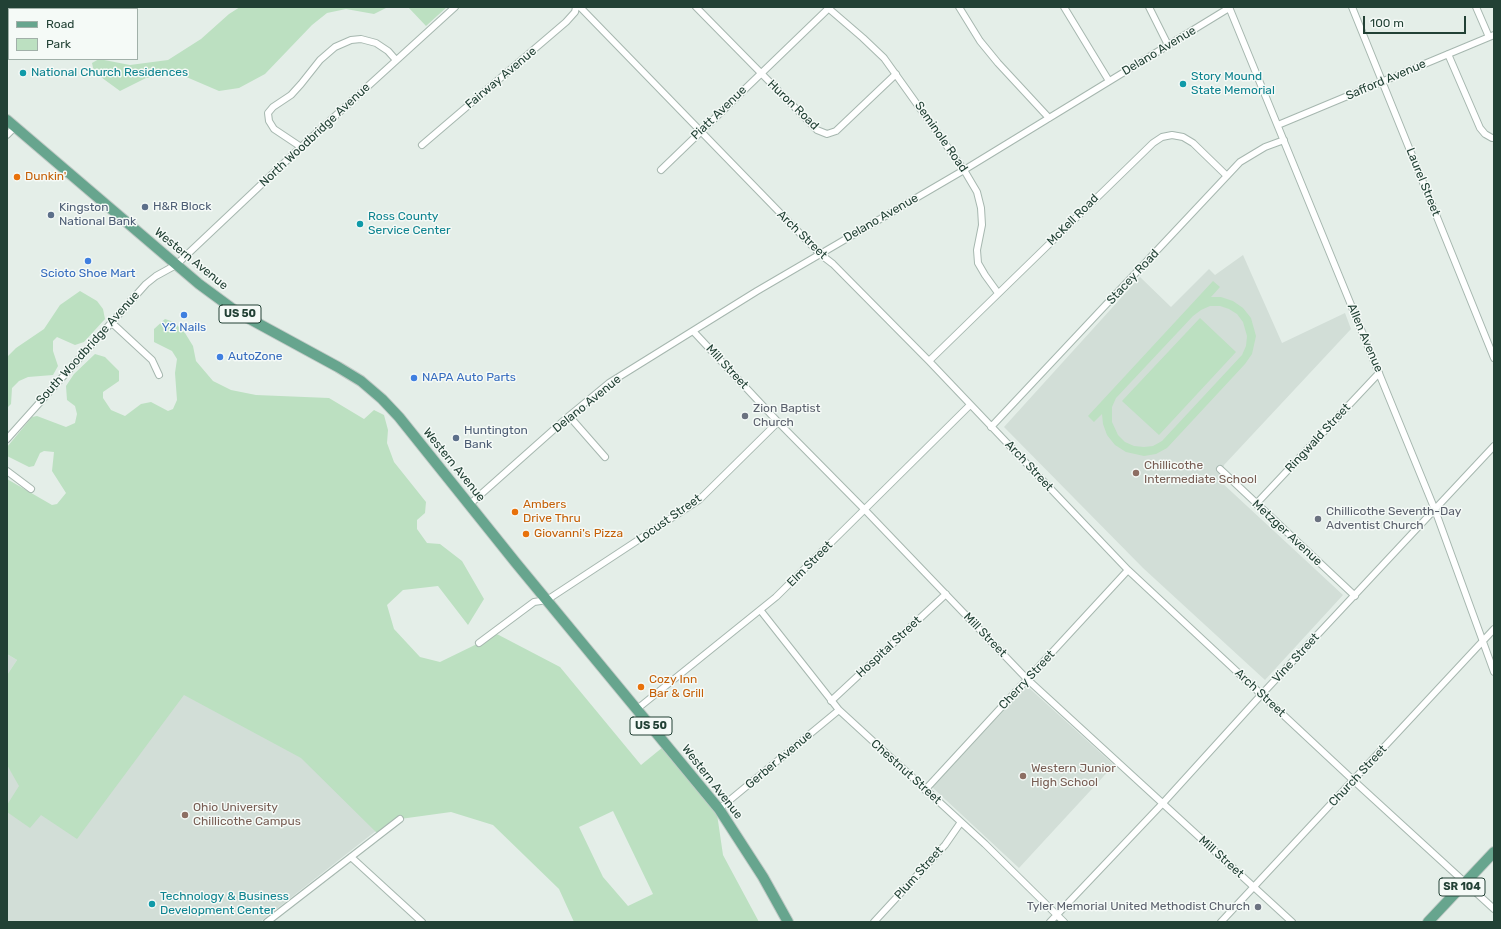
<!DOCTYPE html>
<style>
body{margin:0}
#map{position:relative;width:1501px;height:929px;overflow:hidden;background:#e4eee8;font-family:Rubik,sans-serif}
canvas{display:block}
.frame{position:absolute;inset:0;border:8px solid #224135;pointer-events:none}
.legend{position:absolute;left:8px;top:8px;width:130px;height:52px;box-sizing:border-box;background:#f5faf7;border:1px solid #a1b0a9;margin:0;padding:5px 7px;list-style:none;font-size:12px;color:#224135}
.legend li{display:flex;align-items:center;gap:8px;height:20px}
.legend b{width:20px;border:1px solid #a1b0a9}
.scale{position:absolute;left:1363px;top:16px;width:103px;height:18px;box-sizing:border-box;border:2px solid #224135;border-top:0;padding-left:5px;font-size:12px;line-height:14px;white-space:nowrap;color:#224135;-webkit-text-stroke:3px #f5faf7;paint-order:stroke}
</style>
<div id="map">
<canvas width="1501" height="929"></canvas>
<div class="frame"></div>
<ul class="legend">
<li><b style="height:5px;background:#67a58e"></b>Road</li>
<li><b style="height:11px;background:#bce0c1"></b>Park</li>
</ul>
<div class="scale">100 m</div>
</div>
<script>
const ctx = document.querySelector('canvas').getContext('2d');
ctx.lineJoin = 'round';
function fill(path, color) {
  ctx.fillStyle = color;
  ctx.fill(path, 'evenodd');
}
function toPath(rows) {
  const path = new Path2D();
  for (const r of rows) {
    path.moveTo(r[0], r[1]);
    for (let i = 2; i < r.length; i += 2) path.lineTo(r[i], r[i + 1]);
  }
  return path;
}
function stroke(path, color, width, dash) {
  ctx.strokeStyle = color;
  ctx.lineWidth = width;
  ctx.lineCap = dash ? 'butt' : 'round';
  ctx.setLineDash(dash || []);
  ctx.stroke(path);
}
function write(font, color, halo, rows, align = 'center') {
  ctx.font = font + ' Rubik,sans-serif';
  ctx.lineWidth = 3;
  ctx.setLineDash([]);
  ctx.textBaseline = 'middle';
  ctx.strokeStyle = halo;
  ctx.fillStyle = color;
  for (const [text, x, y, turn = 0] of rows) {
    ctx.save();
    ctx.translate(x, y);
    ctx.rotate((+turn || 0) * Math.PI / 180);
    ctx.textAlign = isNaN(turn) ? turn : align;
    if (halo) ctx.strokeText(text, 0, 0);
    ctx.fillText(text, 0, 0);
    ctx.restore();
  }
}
fill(toPath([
 [1243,255,1282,343,1345,313,1351,329,1224,465,1220,481,1343,595,1265,680,1143,568,1004,427,1140,277,1171,307,1209,269,1215,275],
 [7,654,17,660,7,675],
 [1027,686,1114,765,1019,868,932,787],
 [183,687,302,752,377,830,260,922,7,922,7,765,13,774]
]), '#d2ded7');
fill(toPath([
 [240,7,388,7,374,14,346,9,327,13,312,25,265,74,239,88,219,91,184,76,166,75,146,78,120,91,94,72,92,63,99,59,130,65,168,60,201,39,229,14],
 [408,7,447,7,426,26],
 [1213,281,1220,287,1211,297,1221,297,1233,301,1243,308,1251,318,1256,336,1252,354,1245,364,1167,448,1156,454,1144,456,1126,452,1115,445,1107,435,1103,424,1102,414,1094,422,1088,416],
 [1210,306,1220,306,1229,309,1237,314,1243,322,1247,336,1246,346,1242,355,1162,441,1153,446,1144,447,1134,446,1125,442,1118,435,1112,422,1112,407,1116,398,1193,316,1201,310],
 [80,291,97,301,103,309,105,319,84,342,75,345,57,337,53,341,53,351,58,366,53,375,28,377,19,381,12,388,11,404,7,408,7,357,16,348,44,329,60,305],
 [1200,318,1236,352,1159,435,1122,401],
 [165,319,174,322,185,333,193,346,196,361,213,381,231,390,256,395,329,398,364,419,374,410,384,415,388,430,387,443,394,462,426,502,425,513,417,520,417,529,427,543,440,544,462,561,484,599,468,625,438,586,403,590,387,605,394,629,420,657,440,662,479,643,493,632,560,667,641,765,663,747,717,814,723,855,759,922,574,922,559,889,493,825,451,812,400,819,379,835,301,758,184,695,77,839,41,815,30,828,7,812,7,805,19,786,7,765,7,675,17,660,7,654,7,479,52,505,57,504,66,493,52,471,54,452,44,451,40,453,34,466,29,467,7,456,7,447,32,417,37,416,66,427,75,423,77,414,75,406,67,400,66,386,74,374,95,354,105,357,119,371,119,381,103,392,103,398,111,410,125,416,141,404,151,402,168,411,173,409,177,400,175,373,177,359,172,351,154,342,154,329],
 [613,811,653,894,628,906,603,877,579,827]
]), '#bce0c1');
const street = toPath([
 [580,7,820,254,833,264,929,361,1128,570,1353,780,1494,909],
 [696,7,817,130,827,134,836,131,896,74],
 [827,7,863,38,884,58,964,170,977,192,981,208,982,225,977,250,978,263,985,275,998,293],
 [959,7,980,41,998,63,1049,118],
 [1064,7,1109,81],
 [1149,7,1168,45],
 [1229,7,1435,510,1494,672],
 [1352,7,1494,358],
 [1476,7,1489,37],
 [1448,54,1480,128,1485,134,1492,138,1494,138],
 [1278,125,1494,35],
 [7,135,15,127],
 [422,145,566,22,575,12,576,7],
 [301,147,274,129,269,121,268,113,273,107,291,95,301,84,320,60,335,47,351,40,361,39,376,43,388,51,396,60],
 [661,170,830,7],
 [112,323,152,360,159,375],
 [693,331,778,422,865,510,1027,679,1292,922],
 [929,361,1153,143,1162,137,1172,135,1183,137,1193,143,1227,176],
 [569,416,605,457],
 [991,427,1240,162,1265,147,1284,140],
 [7,439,146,284,156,276,176,265,301,147,455,7],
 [1220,469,1355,596],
 [7,471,31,489],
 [470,504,569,416,609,383,757,291,964,170,1229,8],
 [1256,504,1379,373],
 [761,611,839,710,985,844,1064,922],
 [479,643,534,602,547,600,699,500,778,422],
 [831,701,946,594],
 [637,709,776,597,970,405],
 [925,790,1128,570],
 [719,809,839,710],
 [351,857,422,922],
 [267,922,400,819],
 [874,922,945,845,961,822],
 [1050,922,1163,803,1262,694,1494,446],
 [1221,922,1494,629]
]);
const primary = toPath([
 [7,120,199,284,237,312,338,367,361,381,382,399,399,417,516,563,719,809,763,877,788,922],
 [1428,922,1494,852]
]);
stroke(street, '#a6b7af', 8);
stroke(primary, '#c1cac6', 12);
stroke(street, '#fff', 6);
stroke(primary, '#67a58e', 10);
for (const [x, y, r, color] of [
 [23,73,4,"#0f9aa8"],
 [1183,84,4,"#0f9aa8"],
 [17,177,4,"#e8710a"],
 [145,207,4,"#5c6f8a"],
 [51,215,4,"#5c6f8a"],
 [360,224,4,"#0f9aa8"],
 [88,261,4,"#3f7fe0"],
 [184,315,4,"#3f7fe0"],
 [220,357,4,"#3f7fe0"],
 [414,378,4,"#3f7fe0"],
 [745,416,4,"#6b7280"],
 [456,438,4,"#5c6f8a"],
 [1136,473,4,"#8d6e63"],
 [515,512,4,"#e8710a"],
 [1318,519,4,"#6b7280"],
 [526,534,4,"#e8710a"],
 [641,687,4,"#e8710a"],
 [1023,776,4,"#8d6e63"],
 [185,815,4,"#8d6e63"],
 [152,904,4,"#0f9aa8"],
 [1258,907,4,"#6b7280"]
]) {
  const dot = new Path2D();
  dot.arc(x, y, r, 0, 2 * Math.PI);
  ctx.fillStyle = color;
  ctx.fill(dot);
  stroke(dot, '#f5faf7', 1.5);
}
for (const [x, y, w] of [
 [240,314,42],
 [651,726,42],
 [1462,887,46]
]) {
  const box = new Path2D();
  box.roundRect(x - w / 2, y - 9, w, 18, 3);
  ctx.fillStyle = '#f5faf7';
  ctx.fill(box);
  stroke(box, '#224135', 1);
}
write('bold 11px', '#224135', null, [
 ["US 50",240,314],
 ["US 50",651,726],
 ["SR 104",1462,887]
]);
write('12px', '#224135', '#f5faf7', [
 ["Delano Avenue",1159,51,-31],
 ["Fairway Avenue",501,78,-40],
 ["Safford Avenue",1386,80,-23],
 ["Huron Road",793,105,44],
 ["Piatt Avenue",719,113,-44],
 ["North Woodbridge Avenue",315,135,-43],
 ["Seminole Road",941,137,55],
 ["Laurel Street",1423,182,68],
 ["Delano Avenue",881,218,-30],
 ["McKell Road",1073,220,-45],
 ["Arch Street",802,235,44],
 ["Western Avenue",191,259,39],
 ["Stacey Road",1133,277,-47],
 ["Allen Avenue",1365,338,67],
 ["South Woodbridge Avenue",88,348,-48],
 ["Mill Street",727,367,47],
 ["Delano Avenue",587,404,-39],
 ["Ringwald Street",1318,438,-47],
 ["Western Avenue",454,465,51],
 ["Arch Street",1029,466,47],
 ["Locust Street",669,519,-35],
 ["Metzger Avenue",1287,533,43],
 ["Elm Street",810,564,-45],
 ["Mill Street",985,635,46],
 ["Hospital Street",889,647,-43],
 ["Vine Street",1296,658,-47],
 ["Cherry Street",1027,680,-47],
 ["Arch Street",1260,693,43],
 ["Gerber Avenue",779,760,-40],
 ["Chestnut Street",906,772,42],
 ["Church Street",1358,776,-47],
 ["Western Avenue",712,782,52],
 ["Mill Street",1221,857,42],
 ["Plum Street",919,873,-48]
]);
write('12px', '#0d838f', '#f5faf7', [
 ["National Church Residences",31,73],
 ["Story Mound",1191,77],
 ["State Memorial",1191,91],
 ["Ross County",368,217],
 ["Service Center",368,231],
 ["Technology & Business",160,897],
 ["Development Center",160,911]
], 'left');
write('12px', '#c56008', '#f5faf7', [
 ["Dunkin'",25,177],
 ["Ambers",523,505],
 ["Drive Thru",523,519],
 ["Giovanni's Pizza",534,534],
 ["Cozy Inn",649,680],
 ["Bar & Grill",649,694]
], 'left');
write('12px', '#4e5e75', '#f5faf7', [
 ["H&R Block",153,207],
 ["Kingston",59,208],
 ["National Bank",59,222],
 ["Huntington",464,431],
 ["Bank",464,445]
], 'left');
write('12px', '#366cbe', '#f5faf7', [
 ["Scioto Shoe Mart",88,274],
 ["Y2 Nails",184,328],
 ["AutoZone",228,357,"left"],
 ["NAPA Auto Parts",422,378,"left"]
]);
write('12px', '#5b616d', '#f5faf7', [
 ["Zion Baptist",753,409],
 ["Church",753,423],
 ["Chillicothe Seventh-Day",1326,512],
 ["Adventist Church",1326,526],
 ["Tyler Memorial United Methodist Church",1250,907,"right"]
], 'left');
write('12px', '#785e54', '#f5faf7', [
 ["Chillicothe",1144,466],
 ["Intermediate School",1144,480],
 ["Western Junior",1031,769],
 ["High School",1031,783],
 ["Ohio University",193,808],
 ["Chillicothe Campus",193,822]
], 'left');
</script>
